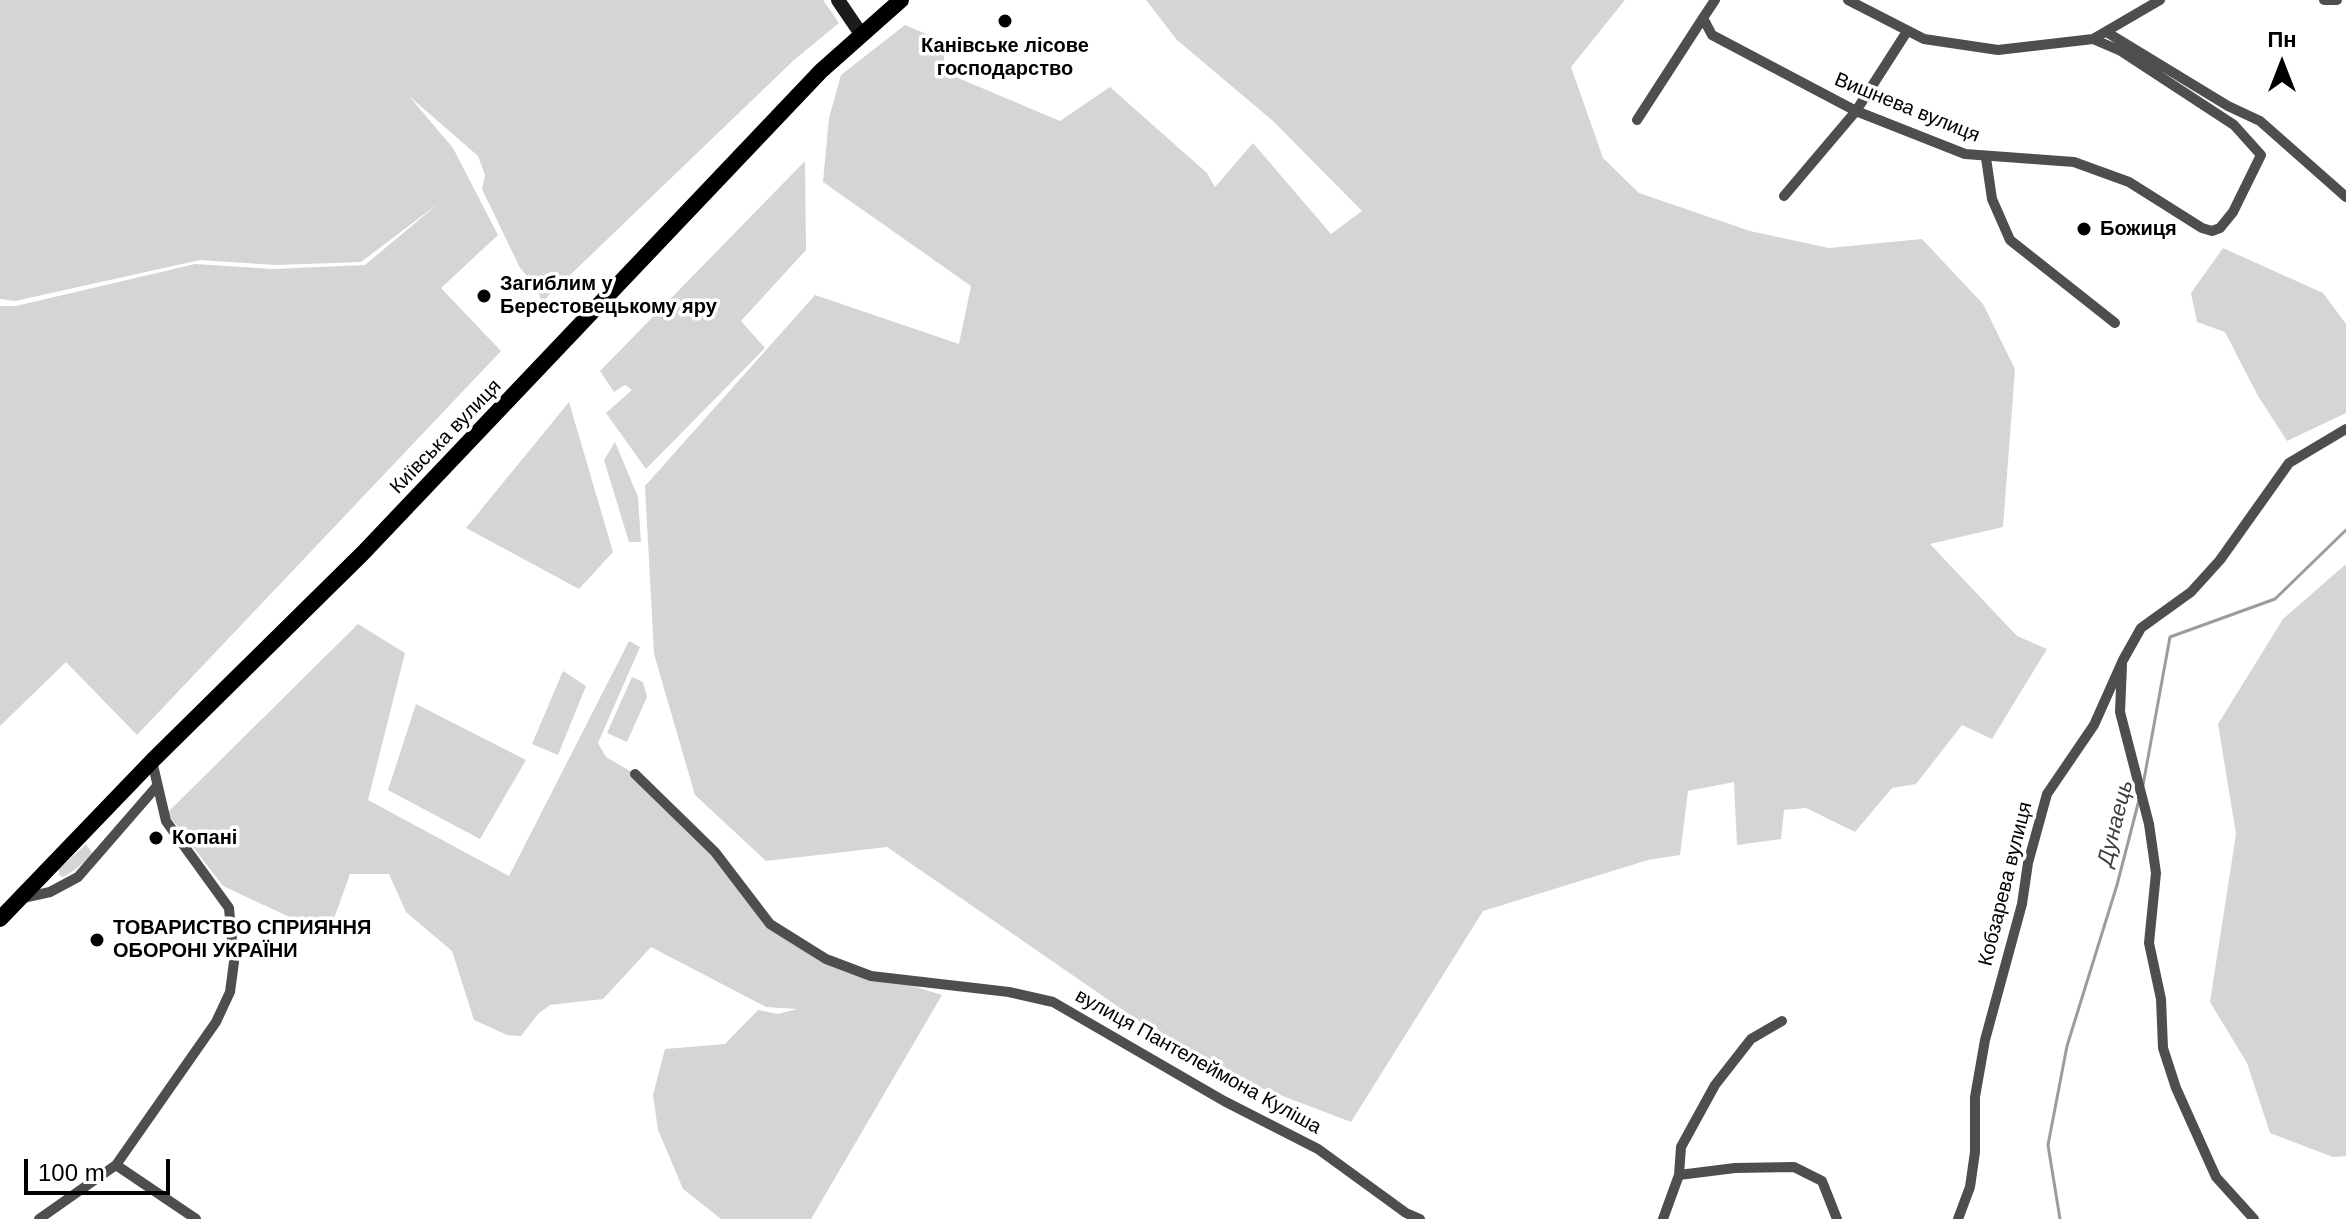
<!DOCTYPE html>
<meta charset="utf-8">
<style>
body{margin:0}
#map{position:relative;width:2346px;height:1219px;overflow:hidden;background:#fff;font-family:Arial,sans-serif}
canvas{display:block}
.north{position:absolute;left:2242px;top:24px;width:80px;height:80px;-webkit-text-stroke:6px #fff;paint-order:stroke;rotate:0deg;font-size:22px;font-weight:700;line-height:32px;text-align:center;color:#000}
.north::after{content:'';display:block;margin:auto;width:28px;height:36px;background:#000;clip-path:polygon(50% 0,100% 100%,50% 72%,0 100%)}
.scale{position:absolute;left:24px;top:1159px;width:146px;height:36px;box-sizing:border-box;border:4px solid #000;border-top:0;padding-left:10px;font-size:24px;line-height:28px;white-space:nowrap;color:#000;-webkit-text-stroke:6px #fff;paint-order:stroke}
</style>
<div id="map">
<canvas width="2346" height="1219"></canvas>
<div class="north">Пн</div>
<div class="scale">100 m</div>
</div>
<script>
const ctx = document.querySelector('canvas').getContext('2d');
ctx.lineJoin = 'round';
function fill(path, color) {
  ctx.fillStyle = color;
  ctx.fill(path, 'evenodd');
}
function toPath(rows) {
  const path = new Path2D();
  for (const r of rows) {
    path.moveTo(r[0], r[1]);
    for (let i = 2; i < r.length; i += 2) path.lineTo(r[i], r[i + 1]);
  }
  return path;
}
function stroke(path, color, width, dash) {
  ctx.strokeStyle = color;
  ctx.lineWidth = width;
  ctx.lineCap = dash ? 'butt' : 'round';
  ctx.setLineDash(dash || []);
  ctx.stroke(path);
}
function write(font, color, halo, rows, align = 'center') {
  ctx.font = font + ' Arial,sans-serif';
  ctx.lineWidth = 7;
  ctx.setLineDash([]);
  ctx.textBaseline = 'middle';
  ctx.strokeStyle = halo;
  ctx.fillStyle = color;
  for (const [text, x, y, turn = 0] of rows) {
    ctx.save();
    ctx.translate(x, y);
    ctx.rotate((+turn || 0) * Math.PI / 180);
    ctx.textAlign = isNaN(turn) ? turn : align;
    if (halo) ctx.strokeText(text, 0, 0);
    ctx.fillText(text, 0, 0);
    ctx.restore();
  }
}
fill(toPath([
 [0,0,823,0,839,23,794,60,542,302,536,286,520,268,482,189,485,175,478,156,409,96,453,148,498,235,441,288,501,351,137,735,66,662,0,726,0,306,16,306,195,264,273,269,365,265,439,203,361,262,276,265,200,260,15,301,0,299],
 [1146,0,1625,0,1571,67,1603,158,1639,193,1750,231,1829,248,1922,239,1983,304,2015,369,2003,527,1930,544,2017,636,2047,649,1992,739,1962,725,1916,784,1892,788,1855,832,1806,808,1784,810,1781,839,1737,845,1734,782,1688,791,1680,855,1648,860,1483,911,1351,1122,1204,1066,887,847,766,861,695,795,654,654,645,486,815,295,959,344,971,286,823,182,829,118,841,75,905,25,944,42,944,72,1060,121,1110,87,1207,173,1215,187,1253,143,1331,234,1362,211,1273,121,1177,40],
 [805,161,806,250,741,321,765,348,646,469,606,413,632,390,625,385,614,392,600,371],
 [2223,248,2323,293,2346,324,2346,413,2287,441,2258,396,2225,332,2197,322,2191,293],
 [569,402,613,552,579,589,466,528],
 [615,442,638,497,641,542,629,542,604,460],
 [2346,564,2346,1156,2333,1157,2270,1133,2247,1063,2210,1002,2236,834,2218,724,2283,619],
 [358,624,405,653,368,800,509,876,629,641,640,647,598,743,606,757,635,774,683,819,770,924,826,959,942,995,811,1219,721,1219,683,1189,658,1130,653,1095,665,1049,725,1044,758,1010,778,1014,797,1009,766,1007,651,947,603,999,550,1005,538,1014,521,1036,507,1035,474,1020,452,951,406,912,389,874,350,874,328,935,223,886,167,813],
 [563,671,586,686,558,755,532,744],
 [632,677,643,682,647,697,627,742,607,733],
 [416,704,526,760,480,839,388,790],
 [86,844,93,854,76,869,63,877,59,875,59,869]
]), '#d5d5d5');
stroke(toPath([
 [2143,785,2170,637,2275,599,2346,530],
 [2060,1219,2048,1145,2067,1046,2117,885,2139,800]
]), '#9c9c9c', 3);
stroke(toPath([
 [1715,0,1703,18,1712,35,1856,111,1965,154,2074,162,2129,182,2202,228,2212,231,2220,228,2233,212,2261,155,2234,125,2121,51,2093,39],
 [1848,0,1924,39,1998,50,2093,39,2160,0],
 [2324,0,2337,0],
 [2108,33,2228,106,2260,121,2346,197],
 [1637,120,1703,18],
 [1986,158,1992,199,2010,240,2115,323],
 [1784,196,1856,111,1906,33],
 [2122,665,2120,712,2149,824,2156,873,2149,943,2161,999,2163,1048,2176,1088,2216,1177,2254,1219],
 [635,774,715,852,770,924,826,959,871,976,1009,992,1053,1002,1224,1101,1318,1149,1406,1213,1420,1219],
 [23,898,50,892,78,877,157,786],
 [116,1165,196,1219],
 [1679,1175,1735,1168,1794,1167,1822,1181,1837,1219],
 [39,1219,116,1165,216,1022,230,992,234,962,229,908,166,821,152,761],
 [1663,1219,1679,1175,1681,1147,1715,1085,1751,1039,1782,1021],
 [1958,1219,1970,1187,1975,1152,1975,1097,1985,1040,2022,904,2028,863,2047,794,2094,725,2123,660,2141,628,2191,592,2220,560,2289,463,2346,429]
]), '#4e4e4e', 10);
stroke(toPath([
 [838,0,861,34]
]), '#1b1b1b', 14);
stroke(toPath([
 [0,919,152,761,363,553,821,71,901,0]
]), '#000', 16);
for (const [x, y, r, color] of [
 [1005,21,8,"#000"],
 [2084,229,8,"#000"],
 [484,296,8,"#000"],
 [156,838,8,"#000"],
 [97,940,8,"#000"]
]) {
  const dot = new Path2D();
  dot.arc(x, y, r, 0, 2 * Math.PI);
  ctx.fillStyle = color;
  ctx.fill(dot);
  stroke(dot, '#fff', 3);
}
write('bold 20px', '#000', '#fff', [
 ["Канівське лісове",1005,46,"center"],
 ["господарство",1005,69,"center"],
 ["Божиця",2100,229],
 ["Загиблим у",500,284],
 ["Берестовецькому яру",500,307],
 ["Копані",172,838],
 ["ТОВАРИСТВО СПРИЯННЯ",113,928],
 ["ОБОРОНІ УКРАЇНИ",113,951]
], 'left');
write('20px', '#000', '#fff', [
 ["Вишнева вулиця",1907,108,22],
 ["Київська вулиця",446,437,-46],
 ["Кобзарева вулиця",2006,884,-76],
 ["вулиця Пантелеймона Куліша",1198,1062,29]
]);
write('italic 22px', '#3d3d3d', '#fff', [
 ["Дунаець",2116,823,-76]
]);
</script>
